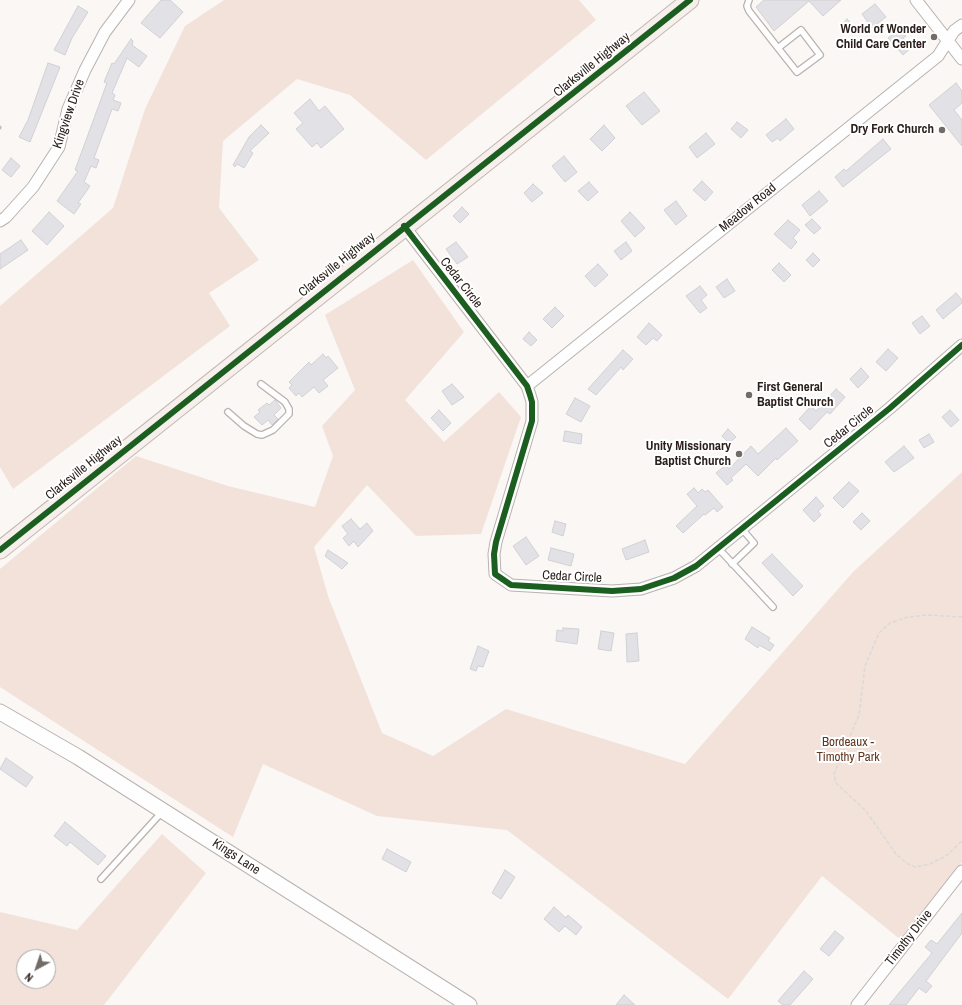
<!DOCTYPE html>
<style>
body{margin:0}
#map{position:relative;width:962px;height:1005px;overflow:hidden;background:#faf7f5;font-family:"Archivo Narrow",sans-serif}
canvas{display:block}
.north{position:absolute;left:16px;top:949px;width:40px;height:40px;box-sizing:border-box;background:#fff;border:1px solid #aaa6a4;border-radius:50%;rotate:220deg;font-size:11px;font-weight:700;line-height:16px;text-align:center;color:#2b201b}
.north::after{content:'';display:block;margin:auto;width:14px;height:18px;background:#736b67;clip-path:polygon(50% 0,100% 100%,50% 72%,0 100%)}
</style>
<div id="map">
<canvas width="962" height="1005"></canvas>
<div class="north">N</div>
</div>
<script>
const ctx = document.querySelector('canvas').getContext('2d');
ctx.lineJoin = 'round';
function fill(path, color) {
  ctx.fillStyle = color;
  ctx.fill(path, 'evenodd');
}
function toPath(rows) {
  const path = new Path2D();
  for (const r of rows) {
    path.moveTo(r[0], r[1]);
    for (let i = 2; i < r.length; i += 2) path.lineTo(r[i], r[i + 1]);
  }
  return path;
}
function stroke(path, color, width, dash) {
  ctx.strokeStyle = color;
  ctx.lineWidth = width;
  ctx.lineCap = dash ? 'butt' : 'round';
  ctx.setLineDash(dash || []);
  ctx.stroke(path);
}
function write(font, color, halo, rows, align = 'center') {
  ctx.font = font + ' "Archivo Narrow",sans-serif';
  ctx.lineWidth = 4;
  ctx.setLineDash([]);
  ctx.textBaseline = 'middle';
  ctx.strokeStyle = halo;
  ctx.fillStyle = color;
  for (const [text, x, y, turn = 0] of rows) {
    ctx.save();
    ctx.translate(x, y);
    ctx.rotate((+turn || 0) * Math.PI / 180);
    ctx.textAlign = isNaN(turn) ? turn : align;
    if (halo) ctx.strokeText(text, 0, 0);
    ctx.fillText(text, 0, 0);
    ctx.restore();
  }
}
fill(toPath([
 [224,0,579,0,596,20,426,160,350,95,297,79,223,141,219,208,259,260,209,293,230,326,13,489,0,467,0,306,113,208,145,109,185,26],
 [413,260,464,332,405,400,444,442,499,392,521,417,481,534,416,536,367,485,314,547,328,596,382,733,433,756,506,709,685,764,853,572,962,472,962,862,901,940,822,876,728,999,507,830,377,816,263,764,233,837,0,687,0,569,136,456,228,486,315,507,333,456,322,426,355,390,325,315],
 [162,834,206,873,104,1005,0,1005,0,912,77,930],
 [24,957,48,957,48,981,24,981]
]), '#f2e2da');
stroke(toPath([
 [0,128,0,127]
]), '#cfb9af', 3);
const building = toPath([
 [161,0,170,0,183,12,160,38,141,23,161,0],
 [764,0,841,0,823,16,809,1,774,31,756,7,764,0],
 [875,4,886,17,872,28,862,14,875,4],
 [78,6,88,12,72,38,65,55,54,50,78,6],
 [847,19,855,27,848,35,840,27,847,19],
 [899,28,906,36,903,38,912,47,903,55,888,38,899,28],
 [131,39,133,41,132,45,147,56,139,67,127,58,112,93,115,95,113,100,121,103,118,111,112,109,94,158,99,160,96,168,91,166,84,182,90,186,78,203,81,204,74,214,57,201,78,171,75,170,107,83,104,82,112,63,114,64,131,39],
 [48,63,60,67,30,142,19,137,28,120,48,63],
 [956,83,962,91,962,103,954,110,962,120,962,146,929,105,956,83],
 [644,92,660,111,642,125,626,106,644,92],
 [310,99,319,111,325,106,344,129,321,148,317,143,312,147,296,129,303,123,294,113,310,99],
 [786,119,794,129,780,141,778,138,772,142,766,135,786,119],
 [737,122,748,130,741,138,731,129,737,122],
 [261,125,269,133,250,151,253,153,244,168,237,164,235,167,233,165,249,137,261,125],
 [604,125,615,138,602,151,590,139,604,125],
 [706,133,715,144,697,158,689,147,706,133],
 [883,139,891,149,843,187,835,177,844,169,846,171,883,139],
 [564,156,577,172,565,182,552,166,564,156],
 [11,158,20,166,11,177,2,170,11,158],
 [702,181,713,192,705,201,693,190,702,181],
 [589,182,598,192,588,201,578,191,589,182],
 [533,184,543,193,532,202,524,193,533,184],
 [819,191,828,201,810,216,802,205,819,191],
 [676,201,687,216,676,225,664,210,676,201],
 [462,207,469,214,460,223,453,216,462,207],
 [49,212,64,226,47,245,32,231,49,212],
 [630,212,645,228,635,237,621,221,630,212],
 [812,219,821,228,814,234,805,225,812,219],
 [788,220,800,230,793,238,797,242,791,249,774,234,788,220],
 [21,240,28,250,0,269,0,254,21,240],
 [456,242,468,257,457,264,446,249,456,242],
 [626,242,632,251,621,260,614,251,626,242],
 [813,253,820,260,813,267,806,260,813,253],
 [779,263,791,275,784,282,772,270,779,263],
 [598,264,608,275,595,287,585,276,598,264],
 [727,279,735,291,724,298,716,287,727,279],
 [700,286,707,295,701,300,707,308,700,313,686,296,700,286],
 [956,293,962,300,962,303,943,319,936,310,956,293],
 [555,307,564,316,552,328,543,319,555,307],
 [922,316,930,326,920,334,912,323,922,316],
 [649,323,662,335,657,341,653,338,646,345,637,337,649,323],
 [529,332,537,340,531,346,523,339,529,332],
 [888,349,898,358,886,371,876,362,888,349],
 [623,350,633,359,623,370,621,367,596,395,588,389,623,350],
 [323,354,326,358,328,356,338,368,323,380,328,386,319,393,314,387,302,397,299,393,296,396,289,388,292,385,289,382,309,362,311,365,323,354],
 [861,368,869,377,858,388,850,379,861,368],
 [452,384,464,397,452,405,442,391,452,384],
 [836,389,845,397,830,414,827,412,810,430,799,419,811,406,816,411,836,389],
 [575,398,590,406,581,422,566,414,575,398],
 [275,400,281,408,274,415,278,419,272,425,268,420,262,425,254,417,260,412,258,410,267,403,269,405,275,400],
 [439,410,451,423,443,431,431,418,439,410],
 [950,410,959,420,951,427,942,417,950,410],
 [786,428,798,441,777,460,776,458,758,476,746,464,731,478,733,480,727,485,716,473,726,465,729,469,751,446,758,454,786,428],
 [728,429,736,437,729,443,722,436,728,429],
 [565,431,582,434,581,444,563,441,565,431],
 [929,434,934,442,924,448,919,440,929,434],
 [904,446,914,458,894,472,885,462,904,446],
 [849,482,859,491,843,508,833,498,849,482],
 [694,488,698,493,702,489,705,492,708,490,723,507,717,512,714,508,705,515,704,514,683,533,676,526,697,506,687,494,694,488],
 [816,497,824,506,818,511,821,515,814,522,803,510,816,497],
 [862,513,870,521,861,530,853,522,862,513],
 [351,519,360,529,367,523,373,531,358,547,354,541,349,546,343,538,348,534,342,526,351,519],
 [555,521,566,524,563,536,552,532,555,521],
 [526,537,539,556,526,565,513,546,526,537],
 [645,540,649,552,626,560,622,549,645,540],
 [551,548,574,554,571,566,548,560,551,548],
 [328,550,348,563,342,569,325,556,328,550],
 [772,554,803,586,793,596,762,563,772,554],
 [752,627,770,638,768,641,774,645,770,651,759,645,758,648,745,639,752,627],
 [563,628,579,629,577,644,556,641,557,630,563,631,563,628],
 [601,631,614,633,611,651,598,649,601,631],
 [637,633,639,661,627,662,626,634,637,633],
 [478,646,489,651,483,667,478,666,476,671,470,669,478,646],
 [6,758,33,777,26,787,0,769,6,758],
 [65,822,106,856,98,865,70,842,67,846,54,836,65,822],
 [387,849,411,862,406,872,382,859,387,849],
 [505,870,515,877,501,899,492,893,505,870],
 [554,907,566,918,568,915,582,927,576,935,565,926,559,932,544,919,554,907],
 [962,913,962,933,926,981,932,986,926,993,919,988,906,1005,889,1005,932,953,925,947,931,940,937,944,962,913],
 [835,931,844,938,829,956,820,949,835,931],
 [804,971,813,979,790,1005,783,1005,778,1001,804,971],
 [624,995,635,1005,616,1005,624,995]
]);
fill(building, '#e2e1e5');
stroke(building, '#d1d0d4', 1);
const lane = toPath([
 [749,0,747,6,749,11,778,48,797,72,820,55,801,30,778,48],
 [228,412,244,426,257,434,262,435,273,430,289,414,289,409,285,402,261,384],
 [718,548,773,607],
 [732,564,754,543,742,529],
 [101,879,162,812]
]);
const street = toPath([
 [916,0,962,59],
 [0,221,6,217,33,187,59,147,68,109,85,70,105,32,129,0],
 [404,226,527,386,530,395,532,402,532,421,496,542,494,554,495,574,511,585,612,591,641,589,674,578,696,566,890,408,962,345],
 [527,386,938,56,954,31,962,25],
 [857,1005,962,871]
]);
const secondary = toPath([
 [0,712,78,757,469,1005]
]);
const primary = toPath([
 [0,550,690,0]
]);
stroke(lane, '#b9b2af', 8);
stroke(street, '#b9b2af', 13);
stroke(secondary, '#b9b2af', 17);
stroke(primary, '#c4b8b2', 19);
stroke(toPath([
 [962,617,928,615,908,617,890,623,879,633,865,666,859,715,834,774,836,783,866,811,896,854,906,863,915,867,930,864,946,856,962,841]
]), '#dbd9d9', 1.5, [4, 2]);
stroke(lane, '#fefefe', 5.5);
stroke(street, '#fefefe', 11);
stroke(secondary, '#fefefe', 15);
stroke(primary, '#f6efec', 17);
stroke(toPath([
 [404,226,527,386,530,395,532,402,532,421,496,542,494,554,495,574,511,585,612,591,641,589,674,578,696,566,890,408,962,345],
 [0,550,690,0]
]), '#1b5e20', 6);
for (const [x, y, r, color] of [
 [934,37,4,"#736b67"],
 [942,130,4,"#736b67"],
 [749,395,4,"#736b67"],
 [739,454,4,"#736b67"]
]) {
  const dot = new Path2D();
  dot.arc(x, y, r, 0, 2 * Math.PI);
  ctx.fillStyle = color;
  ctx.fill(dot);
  stroke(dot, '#fff', 1.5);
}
write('bold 13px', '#2b201b', '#fff', [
 ["World of Wonder",926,30],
 ["Child Care Center",926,45],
 ["Dry Fork Church",934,130],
 ["First General",757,388,"left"],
 ["Baptist Church",757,403,"left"],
 ["Unity Missionary",731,447],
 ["Baptist Church",731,462]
], 'right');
write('13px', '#2b201b', '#fff', [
 ["Clarksville Highway",592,65,-39],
 ["Kingview Drive",69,114,-71],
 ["Meadow Road",748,208,-39],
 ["Clarksville Highway",337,265,-39],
 ["Cedar Circle",461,283,52],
 ["Cedar Circle",849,427,-39],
 ["Clarksville Highway",84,468,-39],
 ["Cedar Circle",572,577,3],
 ["Kings Lane",236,857,33],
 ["Timothy Drive",909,938,-52]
]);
write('13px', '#623620', '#fff', [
 ["Bordeaux -",848,743],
 ["Timothy Park",848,758]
]);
</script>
